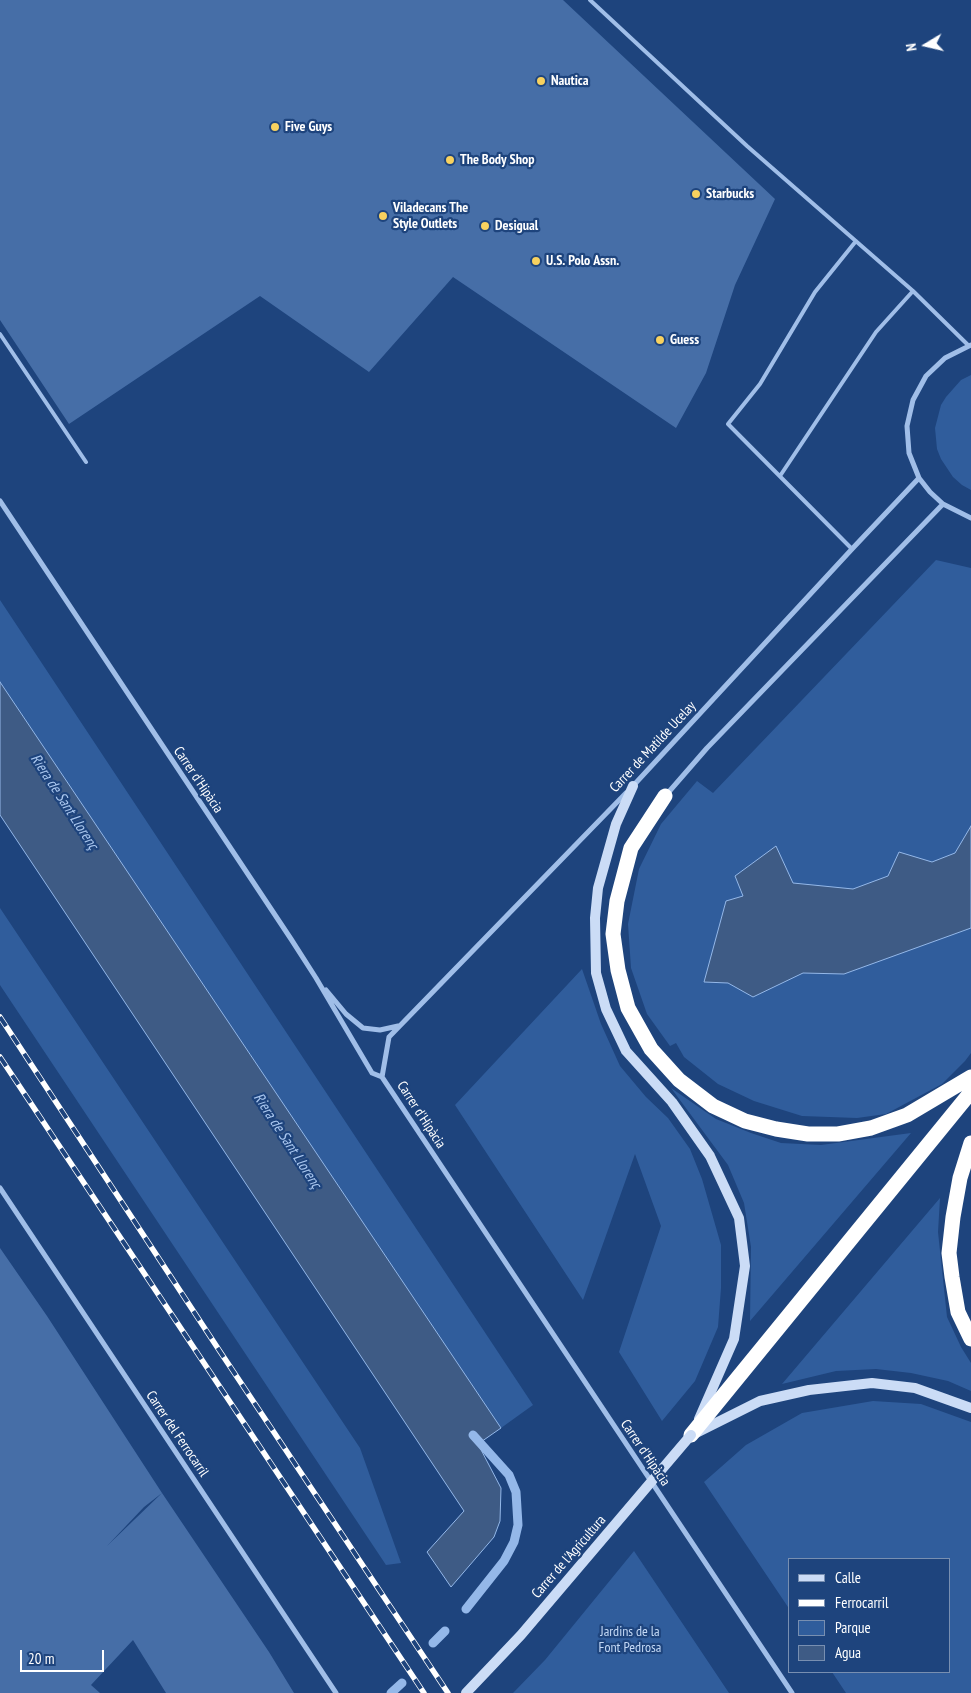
<!DOCTYPE html>
<meta charset="utf-8">
<style>
body{margin:0}
#map{position:relative;width:971px;height:1693px;overflow:hidden;background:#1e447d;font-family:"PT Sans Narrow",sans-serif}
canvas{display:block}
.legend{position:absolute;left:788px;top:1558px;width:162px;height:115px;box-sizing:border-box;background:#1e447d;border:1px solid #788fb1;margin:0;padding:6px 9px;list-style:none;font-size:15px;color:#fff}
.legend li{display:flex;align-items:center;gap:10px;height:25px}
.legend b{width:25px;border:1px solid #788fb1}
.north{position:absolute;left:901px;top:20px;width:50px;height:50px;-webkit-text-stroke:4px #1e447d;paint-order:stroke;rotate:261deg;font-size:14px;font-weight:700;line-height:20px;text-align:center;color:#fff}
.north::after{content:'';display:block;margin:auto;width:18px;height:22px;background:#fff;clip-path:polygon(50% 0,100% 100%,50% 72%,0 100%)}
.scale{position:absolute;left:20px;top:1650px;width:84px;height:22px;box-sizing:border-box;border:2px solid #fff;border-top:0;padding-left:6px;font-size:15px;line-height:18px;white-space:nowrap;color:#fff;-webkit-text-stroke:4px #1e447d;paint-order:stroke}
</style>
<div id="map">
<canvas width="971" height="1693"></canvas>
<ul class="legend">
<li><b style="height:6px;background:#cbdcf6"></b>Calle</li>
<li><b style="height:6px;background:#fff"></b>Ferrocarril</li>
<li><b style="height:14px;background:#305d9c"></b>Parque</li>
<li><b style="height:14px;background:#3e5b85"></b>Agua</li>
</ul>
<div class="north">N</div>
<div class="scale">20 m</div>
</div>
<script>
const ctx = document.querySelector('canvas').getContext('2d');
ctx.lineJoin = 'round';
function fill(path, color) {
  ctx.fillStyle = color;
  ctx.fill(path, 'evenodd');
}
function toPath(rows) {
  const path = new Path2D();
  for (const r of rows) {
    path.moveTo(r[0], r[1]);
    for (let i = 2; i < r.length; i += 2) path.lineTo(r[i], r[i + 1]);
  }
  return path;
}
function stroke(path, color, width, dash) {
  ctx.strokeStyle = color;
  ctx.lineWidth = width;
  ctx.lineCap = dash ? 'butt' : 'round';
  ctx.setLineDash(dash || []);
  ctx.stroke(path);
}
function write(font, color, halo, rows, align = 'center') {
  ctx.font = font + ' "PT Sans Narrow",sans-serif';
  ctx.lineWidth = 4.5;
  ctx.setLineDash([]);
  ctx.textBaseline = 'middle';
  ctx.strokeStyle = halo;
  ctx.fillStyle = color;
  for (const [text, x, y, turn = 0] of rows) {
    ctx.save();
    ctx.translate(x, y);
    ctx.rotate((+turn || 0) * Math.PI / 180);
    ctx.textAlign = isNaN(turn) ? turn : align;
    if (halo) ctx.strokeText(text, 0, 0);
    ctx.fillText(text, 0, 0);
    ctx.restore();
  }
}
fill(toPath([
 [971,375,971,490,962,485,953,477,941,459,937,449,935,428,941,405,946,397,961,380],
 [936,560,971,568,971,1053,965,1061,942,1084,886,1114,857,1118,802,1116,754,1101,718,1084,684,1057,676,1043,670,1046,647,1014,631,968,628,924,639,869,661,824,697,781,713,793],
 [0,600,533,1405,501,1428,0,682],
 [0,908,360,1448,401,1563,386,1565,0,985],
 [582,969,601,1024,620,1066,646,1097,668,1118,690,1149,702,1179,721,1245,721,1288,718,1327,695,1381,662,1421,619,1352,661,1226,635,1154,583,1300,455,1105],
 [671,1088,716,1119,751,1133,781,1143,821,1145,911,1133,750,1321,751,1247,744,1203,728,1165],
 [940,1198,938,1232,947,1317,961,1347,971,1363,971,1391,948,1381,911,1373,876,1369,836,1371,782,1384],
 [873,1401,921,1404,971,1422,971,1693,846,1693,832,1672,950,1672,950,1559,790,1559,790,1610,704,1482,746,1445,802,1413],
 [634,1551,729,1693,513,1693,545,1660]
]), '#305d9c');
const water = toPath([
 [0,682,501,1428,478,1444,501,1488,500,1521,494,1537,451,1587,427,1552,464,1511,0,815,0,682],
 [971,826,971,928,844,974,803,973,753,997,728,983,704,982,726,901,743,896,735,876,776,846,793,883,853,889,888,876,899,852,932,862,955,853,971,826]
]);
fill(water, '#3e5b85');
stroke(water, '#94b8e9', 1);
stroke(toPath([
 [466,1609,504,1561,514,1542,518,1525,516,1492,509,1475,473,1435],
 [433,1643,445,1631],
 [391,1693,402,1683]
]), '#94b8e9', 9);
fill(toPath([
 [0,0,563,0,775,199,735,285,706,373,676,428,453,277,369,372,260,296,69,424,0,320],
 [0,1248,47,1316,162,1493,144,1507,107,1546,162,1493,269,1652,294,1693,166,1693,133,1640,91,1685,100,1693,0,1693]
]), '#466ea7');
stroke(toPath([
 [590,0,747,146,913,291,969,346],
 [0,334,86,462],
 [780,476,876,332,913,291],
 [852,549,728,424,760,384,815,292,856,241]
]), '#a0bee8', 4);
stroke(toPath([
 [971,345,945,358,926,376,913,400,907,426,909,453,919,478,930,492,943,504,971,518],
 [0,501,291,939,316,978,372,1073,382,1077,792,1693],
 [632,787,852,549,919,478],
 [667,794,707,748,943,504],
 [326,990,346,1014,363,1028,380,1030,398,1026],
 [382,1077,389,1037,626,793],
 [0,1188,336,1693]
]), '#a0bee8', 5);
stroke(toPath([
 [633,786,616,824,598,888,595,918,596,973,606,1009,626,1051,672,1102,710,1156,739,1218,745,1266,734,1339,699,1419],
 [696,1433,760,1401,809,1390,872,1383,915,1388,971,1408]
]), '#cbdcf6', 10);
stroke(toPath([
 [665,796,631,848,617,901,613,934,618,970,628,1008,651,1049,679,1080,713,1106,745,1121,776,1129,808,1134,838,1134,871,1128,907,1115,971,1077],
 [971,1143,960,1178,953,1217,949,1253,952,1277,958,1312,971,1339],
 [691,1435,971,1092]
]), '#fff', 15);
const rail = toPath([
 [0,1017,221,1353,448,1693],
 [0,1057,424,1693]
]);
stroke(rail, '#fff', 5.5);
stroke(rail, '#1e447d', 4, [11]);
stroke(toPath([
 [466,1693,521,1635,691,1435]
]), '#cbdcf6', 10);
for (const [x, y, r, color] of [
 [541,81,5,"#f7d15f"],
 [275,127,5,"#f7d15f"],
 [450,160,5,"#f7d15f"],
 [696,194,5,"#f7d15f"],
 [383,216,5,"#f7d15f"],
 [485,226,5,"#f7d15f"],
 [536,261,5,"#f7d15f"],
 [660,340,5,"#f7d15f"]
]) {
  const dot = new Path2D();
  dot.arc(x, y, r, 0, 2 * Math.PI);
  ctx.fillStyle = color;
  ctx.fill(dot);
  stroke(dot, '#1e447d', 2);
}
write('bold 14px', '#fff', '#1e447d', [
 ["Nautica",551,81],
 ["Five Guys",285,127],
 ["The Body Shop",460,160],
 ["Starbucks",706,194],
 ["Viladecans The",393,208],
 ["Style Outlets",393,224],
 ["Desigual",495,226],
 ["U.S. Polo Assn.",546,261],
 ["Guess",670,340]
], 'left');
write('14px', '#fff', '#1e447d', [
 ["Carrer de Matilde Ucelay",653,747,-47],
 ["Carrer d'Hipàcia",198,780,56],
 ["Carrer d'Hipàcia",421,1115,57],
 ["Carrer del Ferrocarril",177,1434,56],
 ["Carrer d'Hipàcia",645,1453,56],
 ["Carrer de l'Agricultura",569,1557,-49]
]);
write('14px', '#c4d9f6', '#1e447d', [
 ["Jardins de la",630,1632],
 ["Font Pedrosa",630,1648]
]);
write('italic 15px', '#abc8f0', '#1e447d', [
 ["Riera de Sant Llorenç",64,802,57],
 ["Riera de Sant Llorenç",287,1141,57]
]);
</script>
